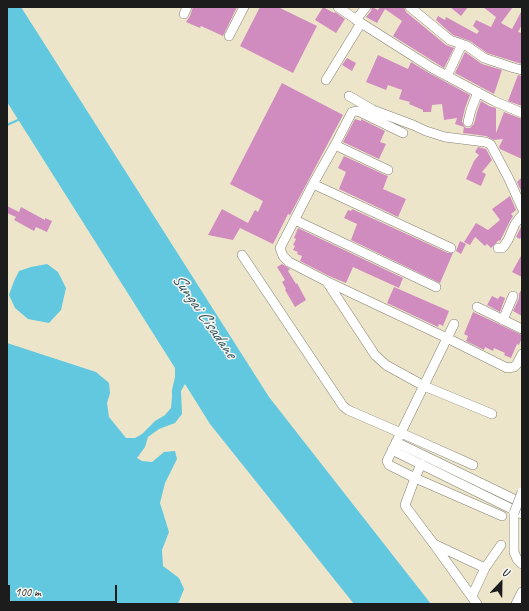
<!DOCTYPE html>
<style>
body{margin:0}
#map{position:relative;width:529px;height:611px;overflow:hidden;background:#ede5ca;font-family:Caveat,sans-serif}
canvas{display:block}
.frame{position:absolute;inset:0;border:8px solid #1c1c1c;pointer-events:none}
.north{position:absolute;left:481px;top:563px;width:40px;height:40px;-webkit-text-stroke:3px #f6f6f2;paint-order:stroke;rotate:22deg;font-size:11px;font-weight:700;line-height:16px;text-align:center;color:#1c1c1c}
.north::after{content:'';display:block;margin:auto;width:14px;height:18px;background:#1c1c1c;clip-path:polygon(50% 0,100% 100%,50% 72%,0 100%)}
.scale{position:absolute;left:8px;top:585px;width:109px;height:18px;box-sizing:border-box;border:2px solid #1c1c1c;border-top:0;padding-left:5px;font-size:12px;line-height:14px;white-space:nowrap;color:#1c1c1c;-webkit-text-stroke:3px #f6f6f2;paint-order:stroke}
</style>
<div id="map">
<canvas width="529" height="611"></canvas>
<div class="frame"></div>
<div class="north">U</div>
<div class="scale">100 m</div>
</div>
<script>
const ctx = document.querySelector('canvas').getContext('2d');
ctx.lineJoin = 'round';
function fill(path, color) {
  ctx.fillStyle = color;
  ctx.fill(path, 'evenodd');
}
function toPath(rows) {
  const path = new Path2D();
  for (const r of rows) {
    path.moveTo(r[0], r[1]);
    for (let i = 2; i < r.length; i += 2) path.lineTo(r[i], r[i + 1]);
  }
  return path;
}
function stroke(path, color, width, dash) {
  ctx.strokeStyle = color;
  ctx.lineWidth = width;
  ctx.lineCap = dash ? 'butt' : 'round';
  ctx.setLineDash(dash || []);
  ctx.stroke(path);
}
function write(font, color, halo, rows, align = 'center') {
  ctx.font = font + ' Caveat,sans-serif';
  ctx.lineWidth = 3;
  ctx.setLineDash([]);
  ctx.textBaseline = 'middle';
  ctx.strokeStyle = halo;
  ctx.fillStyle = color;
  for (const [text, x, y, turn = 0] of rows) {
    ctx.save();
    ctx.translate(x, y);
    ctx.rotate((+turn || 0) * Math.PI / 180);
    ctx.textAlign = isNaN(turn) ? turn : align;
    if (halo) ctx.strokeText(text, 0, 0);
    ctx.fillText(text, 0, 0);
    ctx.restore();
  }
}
fill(toPath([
 [7,7,21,7,269,397,431,604,354,604,210,424,185,384,181,391,182,414,175,423,159,429,148,437,145,447,137,458,142,461,152,462,164,452,175,451,177,459,165,483,160,503,169,532,162,550,163,566,179,578,184,589,178,604,7,604,7,343,96,372,109,383,110,393,107,403,109,417,126,438,135,438,142,434,155,421,165,415,171,408,172,397,172,390,175,377,175,368,7,102],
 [47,264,58,272,66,288,61,310,49,323,28,319,15,308,9,295,14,281,19,271,31,267]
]), '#62c8df');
stroke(toPath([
 [7,125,18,120]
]), '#62c8df', 2);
fill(toPath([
 [193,7,237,7,223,36,201,26,200,28,186,22,190,16],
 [260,7,278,7,317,26,293,73,240,46],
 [323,7,334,13,335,12,345,19,336,33,315,20],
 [372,7,378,10,380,7,404,7,406,12,446,45,454,48,444,68,393,36,402,21,385,9,377,23,366,17,371,11],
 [450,7,468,7,461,16],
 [483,7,513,7,501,23,512,29,522,10,522,25,518,32,522,33,522,64,487,53,470,41,453,35,436,20,438,16,445,20,446,17,477,34,479,31,473,26,476,20,491,27,496,17],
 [465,52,482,64,502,70,494,94,455,73],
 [378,55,408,69,411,62,429,73,470,95,465,108,462,121,464,126,466,128,470,128,474,124,477,112,481,101,489,106,496,108,496,133,504,112,522,119,522,159,500,149,499,147,503,139,494,140,486,136,463,133,464,127,455,124,457,118,444,120,442,104,432,105,431,112,423,112,423,110,409,104,410,102,399,99,402,90,388,85,386,90,366,82],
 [347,58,356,63,352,71,342,65],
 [518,75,522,76,522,106,508,101],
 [282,83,343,115,290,215,288,214,273,244,240,228,233,240,208,235,222,209,248,223,255,210,258,212,263,201,230,184],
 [355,119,361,121,361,119,385,131,380,142,386,144,379,159,343,142],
 [478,147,486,149,492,160,482,172,486,174,481,186,466,179,474,161,479,155,475,152],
 [344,156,385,175,388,176,383,189,406,199,398,217,339,189,346,172,338,168],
 [522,177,522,193,517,182],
 [510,196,516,210,511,214,513,216,510,221,500,241,499,240,491,248,487,244,485,246,475,237,470,245,464,242,476,223,488,230,500,220,492,209],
 [7,206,19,212,21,207,45,220,45,218,52,221,47,232,36,227,34,231,14,220,16,217,7,213],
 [352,209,448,253,453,253,440,283,351,240,357,224,344,218,348,210,351,211],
 [522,225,522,236,520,239,516,237],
 [298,228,403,278,399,288,353,267,346,283,329,276,300,261,302,256,297,254,298,252,293,250,295,246,293,245,296,239,294,238],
 [460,241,466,244,461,254,456,251],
 [522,254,522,277,512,272],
 [282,264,290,269,288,271,296,284,297,283,306,300,295,307,285,290,286,289,282,282,285,280,277,267],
 [394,287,449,311,443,326,439,324,438,327,387,303],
 [522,288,522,316,513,311,519,298,519,294],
 [492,296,498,299,500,296,505,298,500,312,487,305],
 [473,312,522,335,522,338,519,345,517,344,511,358,504,355,505,353,494,348,493,351,485,347,484,350,466,341,468,336,464,334]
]), '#d18cbf');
const minor = toPath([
 [338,7,361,23,432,68,494,101,522,113],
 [410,7,450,40,467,46,484,58,514,68,522,70],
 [184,14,187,7],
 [356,20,366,7],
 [229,36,244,7],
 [447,76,462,44],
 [326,80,361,23],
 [349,96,373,110,413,125,426,131,445,137,485,142,488,143,491,145,509,179,522,208],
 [468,122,471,110,478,92],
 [403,133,360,112,356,111,352,112,335,145,313,184,280,248,283,256,289,262,326,281,447,338,507,368,514,367,517,364,522,354],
 [335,145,388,170],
 [313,184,451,248],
 [295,220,436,287],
 [498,248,502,248,504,246,508,240,515,224,522,215],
 [242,255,343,406,348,410,401,433,473,465],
 [327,282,375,355,386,365,424,386,492,414],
 [477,307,522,329],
 [503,320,513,296],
 [454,324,387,461,389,465,415,478,502,516],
 [396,442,522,503],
 [392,450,522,514],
 [421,464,415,478,405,505,406,507,433,543,477,604],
 [514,513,514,552,517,559,522,564],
 [434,544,485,568],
 [472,596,485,568,501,545],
 [516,604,522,592]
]);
stroke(minor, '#848073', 10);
stroke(minor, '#fff', 9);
const minorBridge = toPath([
 [514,513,522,492]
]);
stroke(minorBridge, '#848073', 10, []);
stroke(minorBridge, '#fff', 9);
write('italic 18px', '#345860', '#f6f6f2', [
 ["Sungai Cisadane",204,316,55]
]);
</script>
